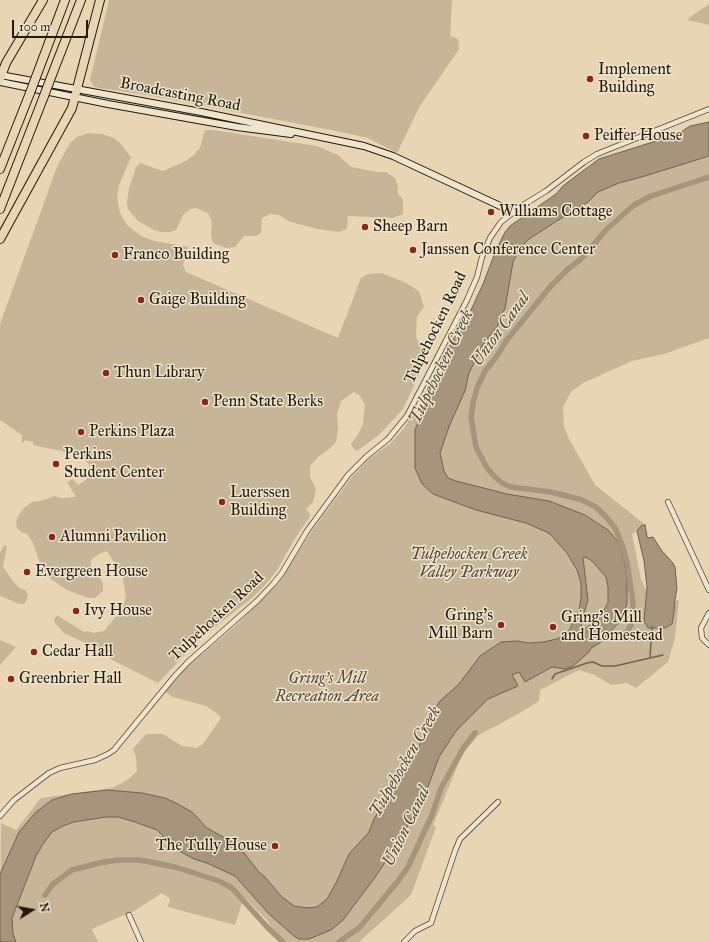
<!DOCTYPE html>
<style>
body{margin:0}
#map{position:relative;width:709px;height:942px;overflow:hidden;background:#e7d5b4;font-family:"IM FELL Great Primer",serif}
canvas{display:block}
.north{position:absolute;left:12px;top:890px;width:40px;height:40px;-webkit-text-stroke:3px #efe4ce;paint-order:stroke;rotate:79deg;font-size:11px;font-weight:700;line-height:16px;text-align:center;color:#271809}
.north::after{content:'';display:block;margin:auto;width:14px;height:18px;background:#271809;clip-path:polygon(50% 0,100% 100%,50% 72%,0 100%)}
.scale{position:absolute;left:12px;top:20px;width:76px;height:18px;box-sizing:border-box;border:2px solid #271809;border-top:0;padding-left:5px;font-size:12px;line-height:14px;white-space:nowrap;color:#271809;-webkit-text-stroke:3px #efe4ce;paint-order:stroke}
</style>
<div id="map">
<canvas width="709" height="942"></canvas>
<div class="north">N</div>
<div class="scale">100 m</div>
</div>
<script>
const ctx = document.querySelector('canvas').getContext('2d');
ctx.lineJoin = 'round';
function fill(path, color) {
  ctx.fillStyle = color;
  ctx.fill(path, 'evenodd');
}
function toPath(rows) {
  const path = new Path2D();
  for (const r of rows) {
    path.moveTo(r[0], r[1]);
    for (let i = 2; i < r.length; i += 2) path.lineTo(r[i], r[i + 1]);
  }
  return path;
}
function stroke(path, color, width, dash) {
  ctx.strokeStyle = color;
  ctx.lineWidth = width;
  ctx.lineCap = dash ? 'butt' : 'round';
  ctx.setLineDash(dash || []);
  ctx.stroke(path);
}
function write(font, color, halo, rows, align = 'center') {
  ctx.font = font + ' "IM FELL Great Primer",serif';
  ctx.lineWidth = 3;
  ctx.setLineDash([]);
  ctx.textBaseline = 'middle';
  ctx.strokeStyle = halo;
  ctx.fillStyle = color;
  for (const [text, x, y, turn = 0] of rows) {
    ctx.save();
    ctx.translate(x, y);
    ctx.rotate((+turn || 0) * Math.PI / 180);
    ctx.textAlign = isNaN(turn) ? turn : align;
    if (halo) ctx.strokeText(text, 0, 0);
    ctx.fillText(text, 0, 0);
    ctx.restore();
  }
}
fill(toPath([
 [109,0,452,0,450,36,458,39,459,49,420,106,397,153,368,138,341,132,153,96,94,87,90,80],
 [709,4,709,25,688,20,689,18],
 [709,122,709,338,664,354,632,361,583,383,571,392,563,407,564,427,569,439,595,485,647,526,632,534,641,579,653,605,679,600,675,638,668,662,636,688,627,683,611,685,595,675,579,670,540,690,539,701,518,714,479,735,463,753,433,825,436,827,411,895,359,942,280,942,267,920,244,897,235,925,168,907,170,899,162,893,126,916,124,915,92,929,98,942,0,942,1,823,16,830,41,798,111,788,122,783,130,778,137,771,136,757,133,749,146,734,163,734,182,746,196,748,203,744,221,718,218,714,206,706,173,697,165,692,171,683,187,667,233,628,276,586,311,532,351,478,370,458,391,443,404,428,412,415,419,418,445,355,454,338,470,312,483,284,496,250,505,232,510,226,556,194,564,185,599,159,678,134,690,126],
 [205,130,213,130,317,146,338,155,351,167,377,172,386,172,395,178,398,187,398,194,402,198,403,202,403,214,393,218,348,216,347,229,339,232,317,229,288,221,279,215,270,214,262,218,261,233,256,236,244,236,235,247,226,248,213,243,211,235,212,222,208,213,196,208,190,209,183,215,176,230,170,232,161,232,154,230,138,221,128,209,127,202,129,188,136,167,140,163,163,171,186,161,194,155,200,148],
 [89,133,102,134,114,138,119,142,131,157,119,185,117,198,120,213,127,225,133,230,143,237,155,241,188,247,183,265,186,272,338,338,361,278,368,274,381,273,404,282,419,291,424,307,417,316,416,336,421,348,425,353,425,362,403,409,379,435,357,451,353,448,351,444,357,436,363,424,365,405,360,396,354,392,341,401,337,414,338,428,336,442,329,449,318,457,310,466,310,477,316,489,313,502,306,509,311,515,296,537,277,570,266,584,252,598,201,638,158,683,112,660,105,653,102,648,87,644,64,633,55,623,54,620,57,615,84,632,88,631,93,633,104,631,122,609,126,597,122,574,107,551,99,554,91,560,91,566,99,574,103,584,103,591,95,598,88,598,65,589,47,576,41,566,33,543,27,534,21,532,17,528,16,522,18,516,25,507,32,502,44,500,54,496,61,498,76,497,67,482,73,479,78,485,87,479,84,473,91,468,81,453,74,457,72,453,37,446,33,445,33,442,25,440,24,442,22,443,22,435,0,420,0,324,57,167,70,143,77,137],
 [4,545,7,546,3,567,13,581,19,588,25,590,28,594,27,599,24,604,20,604,0,596,0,553],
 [0,640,16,647,0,665]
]), '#c6b597');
const water = toPath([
 [709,122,709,156,645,176,619,183,598,192,588,202,574,210,529,239,520,248,513,262,505,308,498,325,482,346,469,373,465,391,450,424,440,453,444,471,448,478,456,481,507,494,549,501,585,515,608,530,620,544,625,565,627,581,627,604,621,620,600,643,591,648,589,652,573,666,565,669,552,667,525,682,519,672,512,675,518,686,488,699,456,731,439,757,426,792,399,841,376,876,343,920,331,930,309,939,299,939,294,936,269,914,235,876,207,863,194,859,179,851,171,846,166,839,157,830,132,821,118,817,106,817,74,822,63,826,52,832,43,844,36,856,12,918,13,934,16,942,0,942,0,874,19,832,36,812,52,800,72,794,108,790,142,793,165,798,176,803,192,812,207,828,232,842,244,853,259,872,265,877,281,896,294,906,307,908,317,907,327,899,336,883,349,854,369,832,374,819,394,787,403,777,424,736,434,710,440,701,459,684,480,656,501,642,517,641,529,643,543,642,557,639,565,635,570,629,579,610,581,599,581,583,577,570,567,553,549,533,526,523,476,510,433,494,422,484,415,468,415,430,445,355,454,338,470,312,483,284,496,250,505,232,510,226,556,194,564,185,599,159,678,134,690,126,709,122],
 [586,557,593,562,606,577,608,587,608,603,601,615,593,623,583,630,581,628,582,620,588,600,583,558,586,557],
 [645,525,647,536,648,538,653,537,662,551,673,563,675,567,677,588,675,600,674,613,672,624,665,628,648,628,644,621,647,587,644,561,637,531,641,526,645,525]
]);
fill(water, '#a6957a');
stroke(water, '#73634d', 1);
stroke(toPath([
 [650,657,652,627],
 [552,679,555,674,587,663,593,662,602,666,615,666,663,655]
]), '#73634d', 1.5);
stroke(toPath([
 [624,637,631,625,633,616,633,603,627,562,622,544,615,528,607,518,596,507,582,500,551,492,511,487,502,483,496,478,487,468,476,447,471,417,473,403,477,388,485,371,497,356,506,341,550,287,568,269,581,259,607,229,634,205,651,196,709,177],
 [45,895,53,884,72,870,99,863,118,860,140,860,175,867,219,881,232,888,268,928,283,942],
 [339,942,360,927,398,881,408,867,432,815,441,788,464,747,475,733]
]), '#a6957a', 5.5);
const street = toPath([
 [668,502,709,590],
 [709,613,701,628,702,638,709,645],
 [0,816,14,800,49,773,60,768,95,760,108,754,114,750,174,677,188,662,257,601,274,583,282,573,307,531,348,475,367,456,388,439,407,416,467,300,477,277,482,257,490,238,501,222,520,207,546,191,584,162,597,154,709,109],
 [129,915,141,942],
 [404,942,415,931,431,923,455,851,460,839,498,802]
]);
const secondary = toPath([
 [0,75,201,112,364,146,393,156,513,212],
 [0,82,108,104,237,127,291,134]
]);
const highway = toPath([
 [36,77,65,0],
 [0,79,6,63,43,0],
 [50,80,81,0],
 [0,169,30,93],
 [0,209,44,96],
 [0,239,72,108,100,0]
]);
stroke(street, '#574734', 6);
stroke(secondary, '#271809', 8);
stroke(highway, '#271809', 10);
stroke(street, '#efe4ce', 4.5);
stroke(secondary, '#efe4ce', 6);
stroke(highway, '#e7d5b4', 8);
const highwayBridge = toPath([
 [30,93,36,77],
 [44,96,50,80]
]);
stroke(highwayBridge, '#271809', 10, []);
stroke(highwayBridge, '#e7d5b4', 8);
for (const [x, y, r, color] of [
 [590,79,4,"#8f2418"],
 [586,136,4,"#8f2418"],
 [491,212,4,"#8f2418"],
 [365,227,4,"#8f2418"],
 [413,250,4,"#8f2418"],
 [115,255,4,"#8f2418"],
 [141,300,4,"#8f2418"],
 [106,373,4,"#8f2418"],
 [205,402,4,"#8f2418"],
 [81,432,4,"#8f2418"],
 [56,464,4,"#8f2418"],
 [222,502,4,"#8f2418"],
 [52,537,4,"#8f2418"],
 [27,572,4,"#8f2418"],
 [76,611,4,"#8f2418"],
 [501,625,4,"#8f2418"],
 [553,627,4,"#8f2418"],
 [34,652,4,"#8f2418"],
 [11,679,4,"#8f2418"],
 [275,846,4,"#8f2418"]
]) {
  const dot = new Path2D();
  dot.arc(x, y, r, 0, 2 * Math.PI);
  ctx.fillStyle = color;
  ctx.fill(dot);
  stroke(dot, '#efe4ce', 1.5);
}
write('16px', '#271809', '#efe4ce', [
 ["Implement",598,70],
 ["Building",598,88],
 ["Peiffer House",594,136],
 ["Williams Cottage",499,212],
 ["Sheep Barn",373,227],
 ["Janssen Conference Center",421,250],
 ["Franco Building",123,255],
 ["Gaige Building",149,300],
 ["Thun Library",114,373],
 ["Penn State Berks",213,402],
 ["Perkins Plaza",89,432],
 ["Perkins",64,455],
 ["Student Center",64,473],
 ["Luerssen",230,493],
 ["Building",230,511],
 ["Alumni Pavilion",60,537],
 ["Evergreen House",35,572],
 ["Ivy House",84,611],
 ["Gring's",493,616,"right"],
 ["Mill Barn",493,634,"right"],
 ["Gring's Mill",561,618],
 ["and Homestead",561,636],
 ["Cedar Hall",42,652],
 ["Greenbrier Hall",19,679],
 ["The Tully House",267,846,"right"]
], 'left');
write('16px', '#271809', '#efe4ce', [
 ["Broadcasting Road",180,95,11],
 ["Tulpehocken Road",436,328,-64],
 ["Tulpehocken Road",217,617,-43]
]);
write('italic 16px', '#574734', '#efe4ce', [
 ["Tulpehocken Creek",469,555],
 ["Valley Parkway",469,573],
 ["Gring's Mill",327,679],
 ["Recreation Area",327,697]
]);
write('italic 17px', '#5a4a36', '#efe4ce', [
 ["Union Canal",501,330,-54],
 ["Tulpehocken Creek",442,367,-64],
 ["Tulpehocken Creek",406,762,-60],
 ["Union Canal",407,827,-64]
]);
</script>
